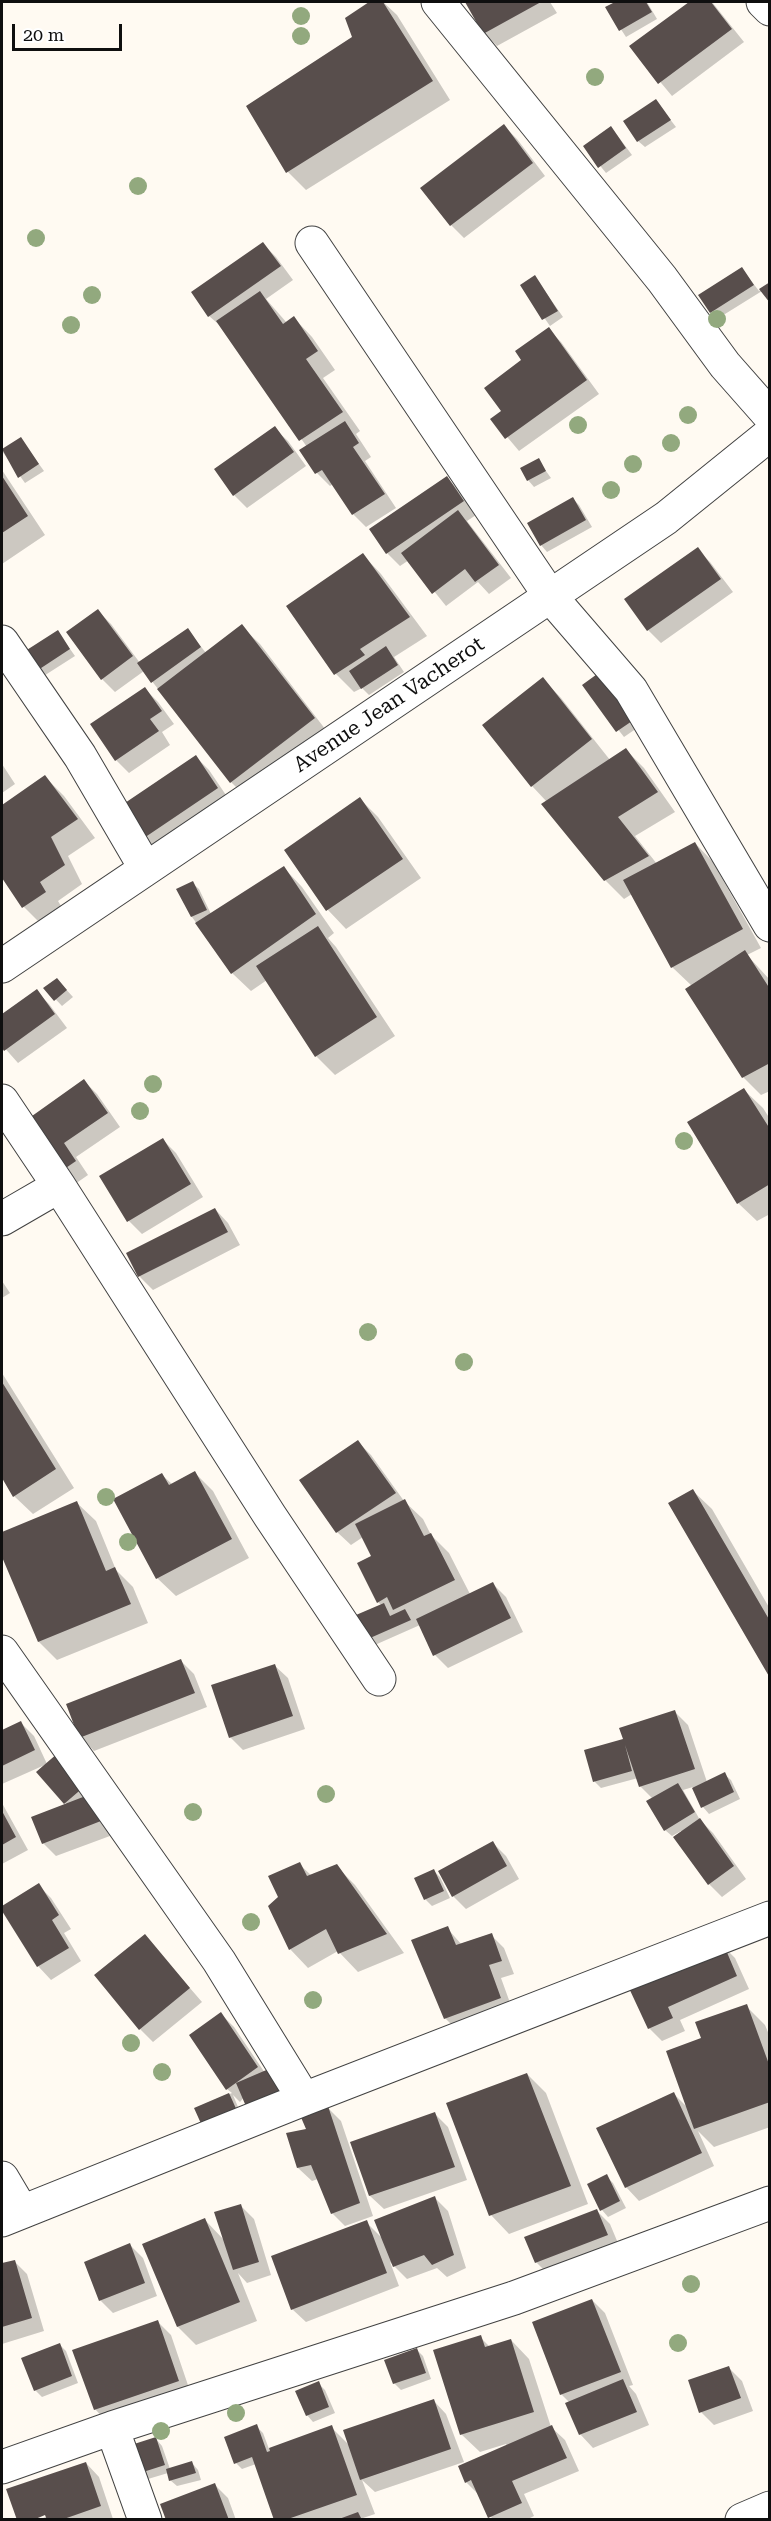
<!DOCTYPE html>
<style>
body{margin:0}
#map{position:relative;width:771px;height:2521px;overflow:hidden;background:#fffaf2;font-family:"Roboto Serif",serif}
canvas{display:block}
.frame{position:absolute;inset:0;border:3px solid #0f0f0f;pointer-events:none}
.scale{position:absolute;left:12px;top:24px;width:110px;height:27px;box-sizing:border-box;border:3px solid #0f0f0f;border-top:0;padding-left:8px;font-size:18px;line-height:21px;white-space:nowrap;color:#0f0f0f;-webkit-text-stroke:4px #fff;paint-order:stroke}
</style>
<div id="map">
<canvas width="771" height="2521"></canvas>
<div class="frame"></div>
<div class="scale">20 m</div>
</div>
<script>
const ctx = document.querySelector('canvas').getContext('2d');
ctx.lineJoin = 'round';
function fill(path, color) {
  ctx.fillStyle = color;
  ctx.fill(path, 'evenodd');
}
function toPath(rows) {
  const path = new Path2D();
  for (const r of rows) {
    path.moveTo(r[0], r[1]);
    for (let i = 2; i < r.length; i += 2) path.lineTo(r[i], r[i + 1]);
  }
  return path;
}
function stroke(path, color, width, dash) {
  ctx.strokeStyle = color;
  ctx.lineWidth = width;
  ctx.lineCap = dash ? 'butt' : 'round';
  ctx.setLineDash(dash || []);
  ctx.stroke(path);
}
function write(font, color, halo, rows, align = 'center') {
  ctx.font = font + ' "Roboto Serif",serif';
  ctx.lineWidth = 6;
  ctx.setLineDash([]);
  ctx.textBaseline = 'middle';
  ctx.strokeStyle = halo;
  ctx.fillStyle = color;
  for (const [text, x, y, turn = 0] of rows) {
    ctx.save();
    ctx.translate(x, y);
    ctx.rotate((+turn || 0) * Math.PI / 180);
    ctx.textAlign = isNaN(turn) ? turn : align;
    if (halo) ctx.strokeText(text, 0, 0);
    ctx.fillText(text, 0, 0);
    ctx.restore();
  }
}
fill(toPath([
 [371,2,383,2,397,15,450,100,306,190,288,172,354,37,347,18],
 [466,2,550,2,557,13,497,46,484,33],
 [618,2,647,2,657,19,626,37,607,8],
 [692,2,712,2,744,42,672,96,631,47],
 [656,101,676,127,645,147,638,141],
 [504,126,517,139,545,176,464,238,451,225],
 [617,135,632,155,606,173,585,147],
 [263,244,276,257,293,280,266,299,287,323,294,318,312,337,335,370,323,378,360,431,356,434,371,457,365,461,396,508,366,527,353,514,333,484,330,486,317,473,301,450,307,447,223,328,209,316],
 [742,269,759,291,770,283,762,291,717,319,711,312],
 [535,277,563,317,550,326,522,286],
 [548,329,561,342,599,394,519,451,492,419,503,411,523,360],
 [274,428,288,441,306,466,247,508,234,495],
 [21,439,44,471,25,483,2,451],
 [538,460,551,478,534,487,528,480],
 [2,470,45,535,2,564],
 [447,478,460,491,476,515,467,521,511,578,489,594,478,582,446,606,409,560,400,566,387,553],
 [573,499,579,505,592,527,547,552,541,545],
 [697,549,710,562,733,592,661,643,648,630],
 [363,555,381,574,427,636,394,657,404,672,369,695,362,688,354,692,336,674],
 [98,611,111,624,140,663,188,630,206,653,241,626,260,644,332,738,250,801,231,782,144,671,115,692,102,679],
 [58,632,75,656,39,679,33,673],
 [543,679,561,698,610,760,626,750,644,768,675,812,635,836,657,864,695,843,713,862,761,948,747,955,770,980,770,1091,761,1095,743,1077,692,986,672,967,632,894,624,899,605,880,547,802,532,786,484,726],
 [584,686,640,726,624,737],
 [145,689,158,702,174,724,162,732,170,745,129,773,116,760],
 [196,757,209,770,230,801,152,854,139,841],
 [2,764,15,784,2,793],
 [45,777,64,796,95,838,68,856,82,884,58,901,64,911,42,925,24,907,2,875,2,807],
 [360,799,378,817,421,878,346,929,328,910,286,850],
 [284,868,302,887,334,933,328,938,336,947,395,1036,335,1075,316,1056,267,980,251,991,232,973,192,917,178,890,192,883,199,889,211,914],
 [63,986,73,997,62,1006,45,988],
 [36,991,49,1004,67,1028,18,1063,2,1045,2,1016],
 [84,1081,97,1094,120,1127,76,1157,88,1175,75,1184,27,1121],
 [744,1090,763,1108,770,1119,770,1214,757,1221,738,1203],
 [163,1140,176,1153,203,1197,142,1234,129,1221,101,1177],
 [215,1209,228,1223,240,1245,153,1290,140,1277,128,1254],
 [2,1281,10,1293,2,1298],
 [2,1373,74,1488,33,1514,14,1496,2,1475],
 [358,1442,371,1455,404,1501,423,1519,431,1535,449,1553,470,1594,493,1584,506,1597,523,1632,448,1668,435,1655,420,1625,368,1648,362,1641,382,1606,378,1602,373,1557,363,1537,351,1545,337,1532,301,1480],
 [194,1472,213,1491,249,1558,176,1596,157,1578,162,1475,172,1484],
 [693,1491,712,1509,770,1609,770,1675],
 [77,1503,96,1521,116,1570,133,1587,148,1623,57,1660,39,1642,2,1553,2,1534],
 [181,1661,194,1674,207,1707,94,1751,81,1737],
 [274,1665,288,1678,305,1729,243,1750,230,1737],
 [675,1712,688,1725,707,1782,724,1774,731,1780,740,1799,709,1814,703,1807,693,1787,683,1790,700,1820,713,1833,746,1879,722,1897,709,1884,681,1831,672,1836,665,1830,653,1799,640,1786,638,1778,601,1788,595,1782,586,1751,622,1740],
 [21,1723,34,1736,47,1764,2,1784,2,1732],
 [64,1762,118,1833,56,1856,43,1843,67,1805,39,1772],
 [2,1803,28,1850,2,1864],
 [493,1843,506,1856,519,1879,466,1909,453,1896],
 [299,1864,312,1876,336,1866,355,1885,404,1953,358,1972,338,1951,308,1968,290,1949,280,1897],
 [433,1870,440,1877,450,1898,432,1906,426,1900,416,1878],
 [38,1885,51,1898,71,1929,64,1933,81,1961,51,1980,38,1966,2,1909],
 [447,1928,462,1945,491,1935,504,1948,514,1974,501,1978,513,2011,458,2031,445,2018],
 [145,1936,202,2002,153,2042,140,2029],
 [722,1945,735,1958,749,1989,680,2020,685,2031,662,2041,649,2028],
 [746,2006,765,2025,770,2037,770,2127,714,2147,698,2131,714,2166,639,2201,626,2187,674,2094,689,2109,703,2039],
 [221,2014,234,2027,265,2073,240,2102,233,2095,243,2119,196,2108,232,2093,227,2089],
 [527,2074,546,2093,588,2204,509,2234,491,2215],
 [328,2108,341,2121,373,2216,345,2226,332,2213,318,2179,312,2181,298,2168,308,2130],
 [435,2114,448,2127,467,2180,384,2209,370,2196,352,2143],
 [606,2176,613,2183,626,2208,608,2217,602,2210],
 [435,2198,448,2211,466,2268,447,2277,437,2268,407,2279,390,2262,399,2286,306,2322,292,2309,366,2222,383,2239],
 [241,2206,254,2219,271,2275,247,2283,238,2273,257,2321,196,2345,178,2327,205,2220,224,2240],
 [597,2211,610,2224,620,2248,549,2275,536,2262],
 [130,2245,143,2258,157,2296,113,2313,100,2300],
 [14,2261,27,2274,44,2331,2,2344,2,2265],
 [592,2300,605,2313,633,2385,629,2386,636,2394,649,2425,593,2448,580,2434,569,2402,561,2394],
 [158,2322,171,2335,191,2394,108,2423,95,2409],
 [480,2337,490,2347,511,2340,529,2359,551,2427,565,2440,579,2471,524,2494,534,2516,526,2520,493,2520,479,2495,466,2482,507,2446,506,2444,480,2452,461,2434],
 [60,2345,66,2351,78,2383,42,2397,35,2390],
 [416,2349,423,2356,431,2379,401,2390,394,2383],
 [729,2368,742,2381,753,2411,714,2425,701,2412],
 [318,2383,325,2390,335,2413,313,2422,307,2415],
 [433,2400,446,2414,464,2462,375,2492,362,2480,375,2514,363,2518,364,2520,276,2520,256,2464,242,2469,236,2463,256,2426,263,2433,269,2449,331,2427,350,2446],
 [156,2439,162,2446,170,2469,192,2463,198,2470,201,2480,177,2486,170,2480,168,2473,148,2479,142,2473],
 [86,2463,99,2477,113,2519,38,2520,53,2514],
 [215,2485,228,2498,236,2520,168,2520]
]), '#0003');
fill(toPath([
 [369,2,383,2,433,81,286,173,246,106,352,37,345,18],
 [465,2,541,2,483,34],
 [615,2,646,2,652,12,619,31,605,7],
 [689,2,711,2,732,29,658,84,629,46],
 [656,99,671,120,637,142,623,121],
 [504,124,533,163,450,226,420,188],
 [611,126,626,148,598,168,583,146],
 [263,242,281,266,208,317,191,292],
 [742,267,754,285,710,313,698,295],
 [535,275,558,311,542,320,520,285],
 [770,282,770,303,759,289],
 [260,291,283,324,294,316,318,351,306,359,343,412,299,441,216,321],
 [549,327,587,380,505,439,490,419,501,411,484,388,521,360,515,351],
 [345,421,359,443,353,447,385,494,352,515,322,470,315,474,299,450],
 [275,426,294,452,233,496,214,469],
 [21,437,39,464,18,478,2,449],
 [539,458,546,471,527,481,520,468],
 [2,476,28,516,2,533],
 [447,476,464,501,386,554,369,529],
 [573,497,586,520,540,546,527,523],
 [458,510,499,565,475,582,465,569,432,594,401,553],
 [698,547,721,579,647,631,624,599],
 [363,553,410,617,360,649,365,655,334,675,286,606],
 [98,609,133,656,101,680,66,632],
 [242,624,315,718,230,783,157,689],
 [188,628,201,647,151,683,137,663],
 [58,630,70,649,32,674,19,655],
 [386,646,398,665,361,689,349,671],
 [600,672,635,719,616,732,582,685],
 [543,677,592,739,531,787,482,725],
 [145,687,162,711,150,719,159,731,115,761,90,724],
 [626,748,658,792,618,817,649,856,604,881,541,804],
 [196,755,218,788,138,842,116,809],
 [45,775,78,819,51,837,65,865,40,882,46,892,22,908,2,878,2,805],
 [360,797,403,859,326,911,284,850],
 [695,842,743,929,671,968,623,880],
 [284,866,316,914,231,974,195,923],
 [193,881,207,910,191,917,176,889],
 [318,926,377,1017,315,1057,256,966],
 [745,950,770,989,770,1063,742,1078,685,989],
 [57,978,67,990,54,1001,43,988],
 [37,989,55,1014,4,1051,2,1048,2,1014],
 [84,1079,108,1113,64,1143,76,1161,60,1172,25,1121],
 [744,1088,770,1129,770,1184,737,1204,687,1122],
 [163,1138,191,1184,127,1222,99,1176],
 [215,1208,228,1232,138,1277,126,1253],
 [2,1382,56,1469,13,1497,2,1478],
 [358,1440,396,1493,336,1533,299,1480],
 [195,1471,232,1539,156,1579,113,1499,162,1473,169,1485],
 [693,1489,770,1621,770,1678,668,1503],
 [405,1499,424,1536,431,1533,455,1580,393,1610,387,1597,377,1603,357,1563,371,1556,355,1524],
 [77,1501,106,1571,115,1567,131,1604,38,1642,2,1557,2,1532],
 [493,1582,511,1618,433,1656,416,1619],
 [384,1603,390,1616,405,1609,411,1620,361,1642,349,1618],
 [181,1659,195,1693,79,1738,66,1704],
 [275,1664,293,1716,229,1738,211,1685],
 [675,1710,695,1769,639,1787,625,1745,632,1771,593,1782,584,1750,623,1739,619,1728],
 [21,1721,35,1750,2,1766,2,1730],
 [58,1753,85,1786,64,1804,36,1772],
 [725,1772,734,1792,701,1808,692,1788],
 [678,1783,695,1812,664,1831,646,1801],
 [96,1792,106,1819,42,1844,31,1817],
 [2,1811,16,1837,2,1845],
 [700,1818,734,1866,708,1885,673,1837],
 [493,1841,507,1866,452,1897,438,1871],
 [300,1862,307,1876,337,1864,387,1934,338,1954,326,1929,289,1950,268,1906,278,1897,268,1876],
 [434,1869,444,1891,424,1900,414,1878],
 [39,1883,59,1915,52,1920,69,1948,37,1967,2,1911,2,1906],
 [448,1926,456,1945,492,1933,502,1961,489,1965,501,1998,444,2019,411,1940],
 [145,1934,190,1988,139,2030,94,1975],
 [723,1943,737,1976,668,2007,673,2018,648,2029,628,1986],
 [747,2004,770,2067,770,2102,694,2129,666,2051,701,2038,695,2022],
 [221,2012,258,2067,226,2090,189,2035],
 [271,2068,283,2095,248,2111,236,2083],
 [527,2073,571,2186,489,2216,446,2103],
 [674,2092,702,2153,625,2188,596,2128],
 [229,2093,238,2113,203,2128,194,2108],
 [328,2106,360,2203,331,2214,311,2165,297,2168,286,2133,306,2129,300,2115],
 [435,2112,455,2167,369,2196,350,2142],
 [607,2174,620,2201,600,2211,587,2184],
 [435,2196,454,2255,432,2265,424,2255,393,2267,374,2220],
 [241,2204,259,2262,233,2270,214,2212],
 [597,2209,608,2235,535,2263,524,2237],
 [205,2218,240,2302,177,2327,142,2244],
 [367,2220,387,2273,291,2310,271,2256],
 [130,2243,145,2283,99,2301,84,2262],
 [15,2260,32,2318,2,2327,2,2263],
 [592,2299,621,2372,560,2395,532,2322],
 [158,2320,179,2381,94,2410,72,2350],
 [481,2335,485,2347,511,2339,534,2412,460,2435,433,2350],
 [60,2343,72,2376,34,2391,21,2358],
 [417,2348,426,2373,393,2384,384,2360],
 [729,2366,741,2398,699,2413,688,2380],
 [623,2379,637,2412,579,2435,565,2403],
 [319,2381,329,2407,306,2416,295,2391],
 [434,2399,451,2449,360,2480,343,2430],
 [257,2424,267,2452,270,2451,269,2448,332,2425,357,2495,285,2520,274,2520,252,2457,234,2464,224,2437],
 [552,2425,567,2458,512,2481,522,2503,488,2518,471,2480,465,2483,458,2466],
 [156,2437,165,2465,140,2473,131,2445],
 [192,2461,196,2473,169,2481,166,2469],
 [86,2462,101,2506,61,2520,47,2520,45,2515,33,2520,17,2520,6,2489],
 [215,2483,229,2520,166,2520,160,2504],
 [358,2512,362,2520,339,2520,339,2519]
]), '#584e4c');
const minor = toPath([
 [438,2,662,279,725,365,770,416],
 [763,2,770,9],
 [312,243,550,596,631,690,770,925],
 [2,642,80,756,146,869],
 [2,966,666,518,770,434],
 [2,1101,59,1186,270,1516,379,1679],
 [2,1219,59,1186],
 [2,1652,219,1961,304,2099],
 [2,2178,21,2210],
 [2,2220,304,2099,770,1918],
 [112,2428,145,2520],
 [2,2467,112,2428,514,2298,770,2203],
 [742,2520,770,2508]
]);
stroke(minor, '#424242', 35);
stroke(minor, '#fff', 33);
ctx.fillStyle = '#92a97e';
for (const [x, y] of [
 [301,16],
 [301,36],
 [595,77],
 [138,186],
 [36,238],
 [92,295],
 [717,319],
 [71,325],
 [688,415],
 [578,425],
 [671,443],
 [633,464],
 [611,490],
 [153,1084],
 [140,1111],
 [684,1141],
 [368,1332],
 [464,1362],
 [106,1497],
 [128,1542],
 [326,1794],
 [193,1812],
 [251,1922],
 [313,2000],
 [131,2043],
 [162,2072],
 [691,2284],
 [678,2343],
 [236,2413],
 [161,2431]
]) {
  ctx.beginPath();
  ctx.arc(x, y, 9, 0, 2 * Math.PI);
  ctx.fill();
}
write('21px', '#0f0f0f', '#fff', [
 ["Avenue Jean Vacherot",389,705,-34]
]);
</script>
